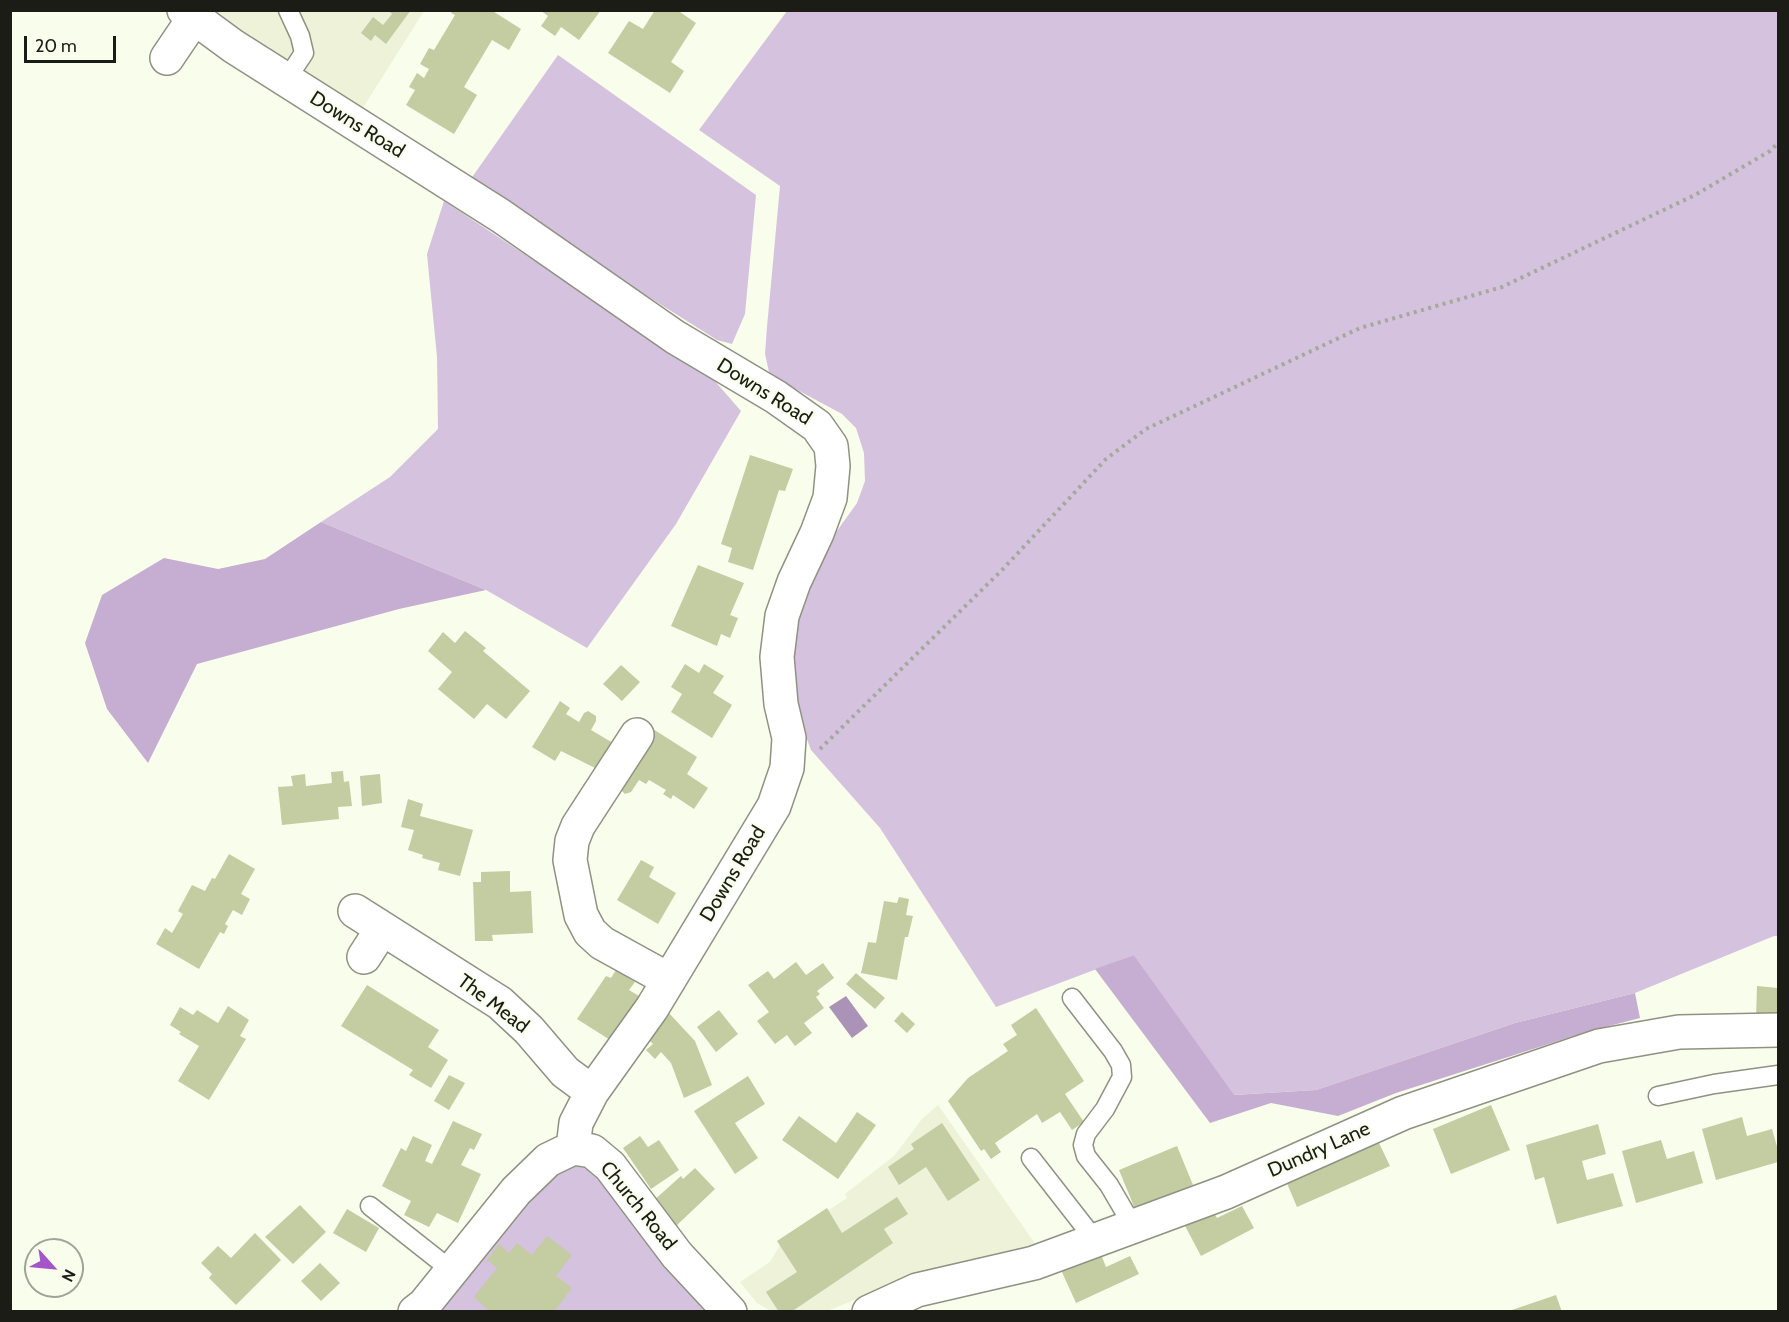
<!DOCTYPE html>
<style>
body{margin:0}
#map{position:relative;width:1789px;height:1322px;overflow:hidden;background:#f9fdeb;font-family:Cabin,sans-serif}
canvas{display:block}
.frame{position:absolute;inset:0;border:12px solid #1b1c16;pointer-events:none}
.north{position:absolute;left:24px;top:1238px;width:60px;height:60px;box-sizing:border-box;background:#f9fdeb;border:2px solid #a0a396;border-radius:50%;rotate:117deg;font-size:16px;font-weight:700;line-height:24px;text-align:center;color:#1b1c16}
.north::after{content:'';display:block;margin:auto;width:21px;height:27px;background:#a456c8;clip-path:polygon(50% 0,100% 100%,50% 72%,0 100%)}
.scale{position:absolute;left:24px;top:36px;width:92px;height:27px;box-sizing:border-box;border:3px solid #1b1c16;border-top:0;padding-left:8px;font-size:18px;line-height:21px;white-space:nowrap;color:#1b1c16;-webkit-text-stroke:4px #f9fdeb;paint-order:stroke}
</style>
<div id="map">
<canvas width="1789" height="1322"></canvas>
<div class="frame"></div>
<div class="north">N</div>
<div class="scale">20 m</div>
</div>
<script>
const ctx = document.querySelector('canvas').getContext('2d');
ctx.lineJoin = 'round';
function fill(path, color) {
  ctx.fillStyle = color;
  ctx.fill(path, 'evenodd');
}
function toPath(rows) {
  const path = new Path2D();
  for (const r of rows) {
    path.moveTo(r[0], r[1]);
    for (let i = 2; i < r.length; i += 2) path.lineTo(r[i], r[i + 1]);
  }
  return path;
}
function stroke(path, color, width, dash) {
  ctx.strokeStyle = color;
  ctx.lineWidth = width;
  ctx.lineCap = dash ? 'butt' : 'round';
  ctx.setLineDash(dash || []);
  ctx.stroke(path);
}
function write(font, color, halo, rows, align = 'center') {
  ctx.font = font + ' Cabin,sans-serif';
  ctx.lineWidth = 4.5;
  ctx.setLineDash([]);
  ctx.textBaseline = 'middle';
  ctx.strokeStyle = halo;
  ctx.fillStyle = color;
  for (const [text, x, y, turn = 0] of rows) {
    ctx.save();
    ctx.translate(x, y);
    ctx.rotate((+turn || 0) * Math.PI / 180);
    ctx.textAlign = isNaN(turn) ? turn : align;
    if (halo) ctx.strokeText(text, 0, 0);
    ctx.fillText(text, 0, 0);
    ctx.restore();
  }
}
fill(toPath([
 [212,11,424,11,359,114],
 [938,1105,1036,1245,914,1276,827,1311,771,1311,757,1303,740,1282,770,1262,783,1240,847,1198,845,1194,894,1156,922,1119]
]), '#edf2d9');
fill(toPath([
 [787,11,1778,11,1778,936,1774,936,1635,993,1515,1023,1316,1090,1233,1095,1134,955,996,1007,880,828,811,750,799,718,793,673,795,619,829,542,857,503,865,481,864,453,856,428,842,414,777,379,769,372,765,354,767,327,780,186,699,130],
 [558,55,756,195,745,314,732,344,717,340,468,183],
 [444,201,713,379,741,411,676,524,587,648,486,590,321,522,390,477,438,429,437,357,427,254],
 [576,1166,598,1172,704,1311,438,1312,554,1167]
]), '#d5c2df');
fill(toPath([
 [321,522,486,590,399,609,197,664,148,763,107,709,85,643,102,595,164,558,218,569,265,559],
 [1134,955,1234,1095,1316,1090,1515,1023,1635,993,1640,1018,1586,1032,1396,1093,1338,1116,1271,1103,1210,1123,1095,969]
]), '#c6aed3');
fill(toPath([
 [846,996,868,1026,852,1038,829,1007]
]), '#aa93b6');
fill(toPath([
 [388,10,411,10,386,44,375,35,371,41,361,33,373,17,383,25,392,14],
 [453,10,491,10,521,29,509,50,492,40,464,87,477,95,454,134,406,105,415,90,409,87,417,73,424,78,429,69,420,64,429,48,434,50,455,15,451,13],
 [540,10,601,10,579,40,561,27,555,36,541,26,548,16],
 [655,10,677,10,696,23,671,62,684,71,670,93,608,53,629,21,643,29],
 [750,455,793,469,785,491,779,490,753,570,728,562,732,548,721,544],
 [698,565,744,583,730,615,738,618,730,638,721,634,717,646,671,626],
 [465,631,486,648,483,651,530,691,506,719,487,704,474,719,438,689,452,672,428,651,443,632,455,643],
 [685,664,699,673,704,664,724,676,713,693,732,705,712,738,671,712,682,694,671,687],
 [621,665,640,682,622,701,603,684],
 [560,701,570,708,566,714,579,722,584,713,588,711,596,716,596,721,591,730,613,743,597,769,561,751,555,761,532,747],
 [653,729,697,757,687,774,708,788,694,809,673,795,671,799,663,794,666,790,649,780,646,784,639,780,631,792,625,794,620,789,619,783],
 [343,771,344,782,349,781,352,806,338,807,339,819,282,825,278,787,293,786,291,776,305,774,306,786,332,783,331,772],
 [380,774,382,803,362,806,360,776],
 [408,799,423,804,420,816,473,830,460,876,438,870,440,863,422,858,423,855,408,850,414,830,401,827],
 [229,854,255,869,241,894,250,899,242,915,233,910,225,924,228,926,224,934,220,932,199,969,156,944,165,928,172,933,183,914,178,911,192,885,205,891,212,878,215,879],
 [641,860,654,867,649,877,676,893,658,924,617,900],
 [510,871,510,892,531,891,533,933,492,935,493,941,475,941,473,882,481,882,481,872],
 [899,897,909,899,906,915,913,916,908,937,905,937,897,980,861,973,868,942,876,943,884,901,897,903],
 [796,962,806,975,823,963,834,978,817,991,820,994,816,997,824,1008,804,1023,812,1033,795,1046,787,1035,775,1044,757,1021,769,1012,748,985,768,971,774,979],
 [616,970,635,982,629,990,639,996,610,1040,577,1019,606,976,611,978],
 [856,973,885,998,875,1009,846,984],
 [367,985,439,1030,428,1047,448,1060,431,1088,409,1075,413,1070,341,1026],
 [1757,986,1778,988,1778,1021,1756,1019],
 [228,1006,249,1020,240,1036,246,1039,209,1100,178,1081,199,1046,179,1034,181,1032,170,1025,180,1007,193,1015,197,1010,218,1023],
 [1036,1008,1084,1081,1065,1094,1084,1122,1072,1130,1060,1112,1042,1123,1037,1114,995,1143,1001,1152,991,1159,984,1149,981,1151,948,1101,968,1078,1008,1051,1003,1044,1017,1035,1011,1025],
 [719,1010,738,1034,716,1052,697,1027],
 [667,1011,695,1041,712,1085,684,1098,671,1063,661,1052,655,1059,646,1050,653,1044,643,1034],
 [902,1012,915,1024,907,1033,894,1021],
 [449,1075,465,1083,449,1110,434,1101],
 [748,1076,765,1104,735,1123,758,1158,735,1174,694,1111],
 [1491,1105,1510,1150,1451,1174,1433,1129],
 [857,1112,876,1125,838,1179,782,1140,799,1116,836,1143],
 [1742,1117,1747,1136,1772,1129,1778,1150,1778,1162,1716,1180,1702,1129],
 [453,1121,482,1134,474,1150,470,1148,461,1165,481,1174,458,1223,437,1213,429,1227,404,1215,411,1201,382,1186,401,1148,406,1151,413,1136,432,1145,425,1161,432,1164],
 [942,1123,980,1180,948,1201,926,1167,899,1185,888,1167,914,1149,911,1144],
 [1598,1124,1606,1154,1582,1161,1587,1180,1613,1173,1623,1206,1557,1224,1544,1177,1535,1180,1526,1145],
 [640,1136,648,1147,659,1140,679,1170,651,1189,623,1148],
 [1661,1140,1667,1159,1694,1151,1703,1183,1636,1203,1622,1151],
 [1379,1143,1390,1166,1297,1207,1286,1181],
 [1177,1146,1193,1185,1135,1209,1119,1170],
 [695,1168,715,1189,675,1227,652,1202,681,1176,683,1179],
 [897,1197,908,1214,884,1229,893,1243,791,1312,779,1312,766,1292,797,1272,777,1241,827,1208,842,1233],
 [300,1205,326,1232,293,1264,265,1237],
 [1242,1206,1254,1228,1201,1256,1183,1222,1213,1211,1217,1218],
 [347,1209,379,1228,366,1252,333,1233],
 [255,1233,281,1260,236,1305,209,1278,212,1274,201,1263,218,1246,231,1258],
 [547,1236,572,1255,556,1276,572,1288,554,1312,490,1312,474,1297,497,1268,487,1260,499,1244,509,1253,517,1243,532,1255],
 [1100,1252,1106,1267,1130,1256,1139,1274,1076,1303,1061,1270],
 [320,1263,340,1283,321,1301,301,1281],
 [1556,1295,1562,1312,1509,1312,1509,1311]
]), '#c4cca2');
const lane = toPath([
 [286,80,304,53,300,36,288,10],
 [1072,998,1113,1051,1121,1065,1122,1077,1105,1109,1086,1134,1083,1145,1086,1156,1109,1185,1133,1226],
 [1658,1096,1714,1084,1778,1075],
 [1031,1158,1095,1240],
 [370,1206,451,1270]
]);
const street = toPath([
 [184,10,233,46,501,216,675,337,776,397,817,426,831,446,833,466,830,498,817,533,794,582,782,616,777,657,781,704,789,738,787,768,774,806,652,1008,592,1092,576,1123,573,1148],
 [167,58,194,18],
 [637,735,578,826,572,841,570,860,581,915,590,932,602,943,669,980],
 [355,911,500,1003,529,1030,565,1072,592,1092],
 [364,957,382,929],
 [415,1312,424,1305,516,1191,548,1160,573,1148,592,1151,610,1166,677,1255,730,1312],
 [869,1312,917,1290,1034,1263,1226,1192,1403,1113,1599,1046,1679,1032,1778,1030]
]);
stroke(lane, '#8f9282', 21);
stroke(street, '#8f9282', 36);
stroke(toPath([
 [820,749,1002,570,1106,459,1146,429,1360,328,1502,287,1695,195,1770,151,1778,143]
]), '#a5a89b', 4, [3, 4.5]);
stroke(lane, '#fff', 18);
stroke(street, '#fff', 33);
write('20px', '#1b1c16', '#f9fdeb', [
 ["Downs Road",357,125,32],
 ["Downs Road",764,392,32],
 ["Downs Road",733,874,-59],
 ["The Mead",493,1004,37],
 ["Dundry Lane",1319,1150,-24],
 ["Church Road",638,1206,51]
]);
</script>
